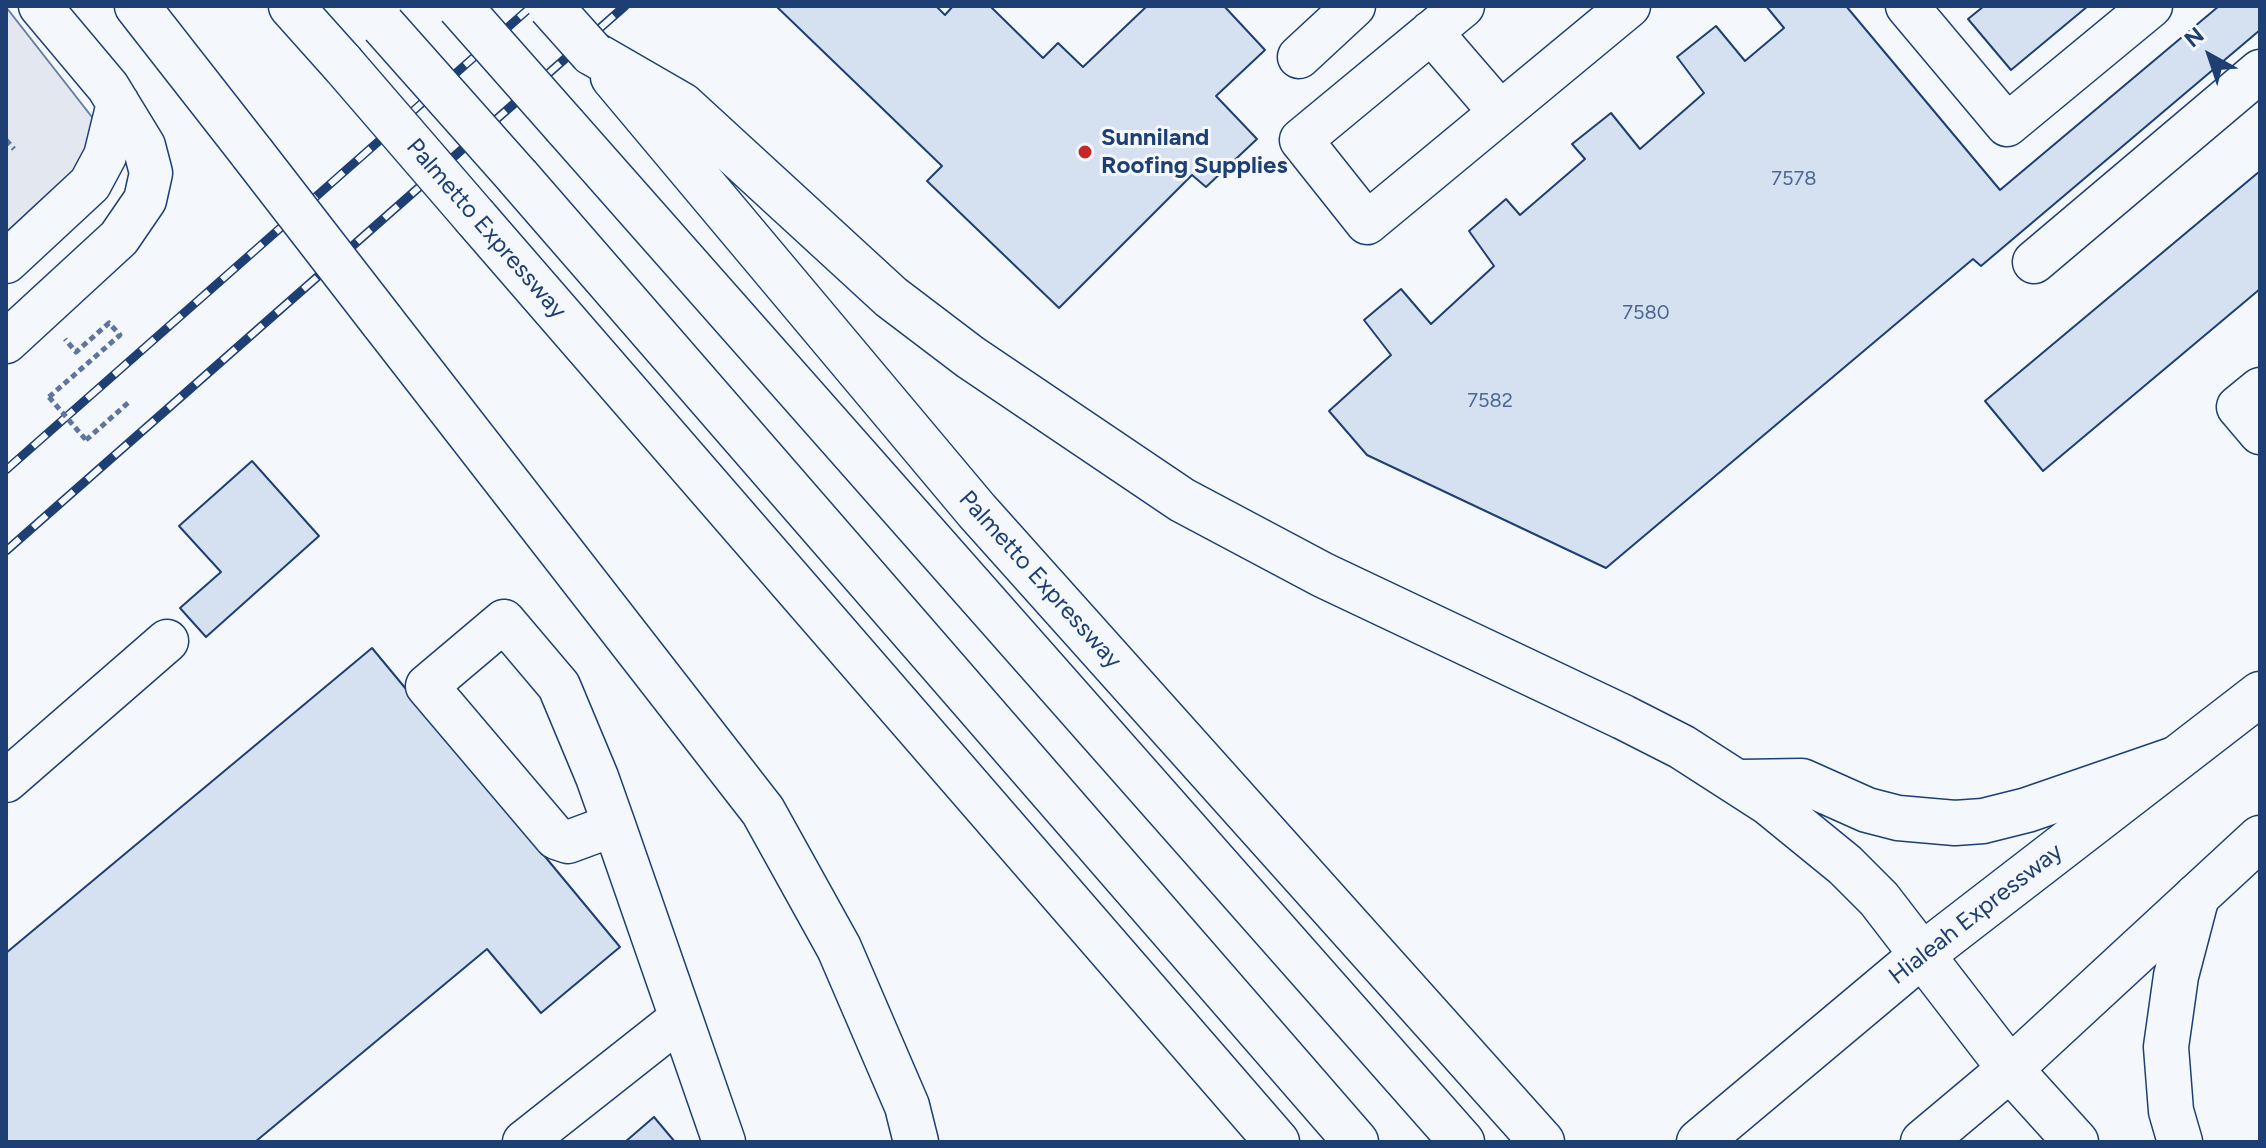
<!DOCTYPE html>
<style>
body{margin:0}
#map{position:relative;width:2266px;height:1148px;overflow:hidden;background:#f4f7fb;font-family:Figtree,sans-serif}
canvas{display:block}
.frame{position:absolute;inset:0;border:8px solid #1d3f73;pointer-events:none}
.north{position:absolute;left:2170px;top:16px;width:80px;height:80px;-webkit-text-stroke:6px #f4f7fb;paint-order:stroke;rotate:320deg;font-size:22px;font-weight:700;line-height:32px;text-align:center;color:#1d3f73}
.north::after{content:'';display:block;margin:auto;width:28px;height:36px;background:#1d3f73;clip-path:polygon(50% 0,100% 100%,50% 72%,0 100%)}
</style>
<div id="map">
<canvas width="2266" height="1148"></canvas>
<div class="frame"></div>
<div class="north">N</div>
</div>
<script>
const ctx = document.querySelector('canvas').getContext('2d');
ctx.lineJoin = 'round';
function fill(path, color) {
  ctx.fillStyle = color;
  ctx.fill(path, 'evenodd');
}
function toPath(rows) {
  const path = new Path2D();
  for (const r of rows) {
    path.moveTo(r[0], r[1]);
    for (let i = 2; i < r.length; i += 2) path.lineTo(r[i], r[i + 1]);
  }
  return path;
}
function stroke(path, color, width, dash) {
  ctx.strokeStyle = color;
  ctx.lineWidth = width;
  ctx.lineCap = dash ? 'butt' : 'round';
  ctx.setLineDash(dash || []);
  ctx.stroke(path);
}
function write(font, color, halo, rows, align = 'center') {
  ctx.font = font + ' Figtree,sans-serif';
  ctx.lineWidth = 6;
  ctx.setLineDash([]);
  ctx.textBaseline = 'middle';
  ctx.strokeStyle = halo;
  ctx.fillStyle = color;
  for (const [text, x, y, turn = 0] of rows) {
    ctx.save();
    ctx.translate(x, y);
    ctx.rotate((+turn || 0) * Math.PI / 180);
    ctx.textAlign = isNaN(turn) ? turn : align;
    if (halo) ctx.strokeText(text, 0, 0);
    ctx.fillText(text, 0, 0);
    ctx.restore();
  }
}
const parking = toPath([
 [6,7,117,149,6,252,6,7]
]);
fill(parking, '#e3e8f0');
stroke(parking, '#687fa3', 2);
const building = toPath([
 [776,6,936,6,945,15,953,6,990,6,1043,58,1058,43,1083,67,1147,6,1224,6,1265,50,1216,96,1257,139,1206,187,1192,175,1059,308,927,181,942,166,776,6],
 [1766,6,1846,6,2000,190,2219,6,2260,6,2260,30,1981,266,1973,259,1606,568,1367,455,1329,411,1391,355,1364,320,1401,289,1431,324,1494,266,1469,231,1506,199,1520,215,1585,159,1572,144,1611,113,1640,149,1704,93,1677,57,1716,26,1745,61,1784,28,1766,6],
 [1984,6,2088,6,2011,70,1968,19,1984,6],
 [2260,171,2260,289,2043,471,1985,401,2260,171],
 [252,461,319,536,206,637,180,608,221,572,179,526,252,461],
 [372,648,620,947,541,1013,487,949,255,1142,6,1142,6,953,372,648],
 [654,1117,675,1142,625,1142,654,1117]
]);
fill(building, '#d5e0f0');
stroke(building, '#1d3f73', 2);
const minor = toPath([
 [1463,6,1301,140,1367,223,1629,6],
 [1907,6,2007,125,2151,6],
 [1431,32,1500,112],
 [1299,57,1354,6],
 [6,262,90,184,105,156,118,103],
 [2034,262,2260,71],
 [6,342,119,238,145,200,151,173,144,146,108,87,40,6],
 [2260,389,2238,407,2260,433],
 [6,781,167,641],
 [614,825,568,842,556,838,427,686,504,621,559,686,597,777,614,825,681,1018,724,1142],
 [524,1142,681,1018]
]);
const major = toPath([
 [1699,1142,1922,955,2260,694],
 [1923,1142,2010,1069,2260,838]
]);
const highway = toPath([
 [137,6,252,153],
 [291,6,342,63],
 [592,53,682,105,891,297,970,357,1182,500,1323,575,1623,717,1682,747,1769,803,1845,865,1879,899,2010,1069,2076,1142],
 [613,77,977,511,1542,1142],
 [565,126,1462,1142],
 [518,177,1356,1142],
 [475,217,1277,1142],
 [382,321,763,811,839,948,907,1106,916,1142],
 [1741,782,1802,781,1867,810,1898,818,1955,823,1983,821,2027,810,2172,760],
 [2180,1142,2171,1111,2166,1047,2176,976,2197,896]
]);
stroke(minor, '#1d3f73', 45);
stroke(major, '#1d3f73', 47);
stroke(highway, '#1d3f73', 47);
stroke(toPath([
 [6,140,14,149],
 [49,397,120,335,109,323,76,352,65,339],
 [86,440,129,402]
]), '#5e769c', 5, [6, 4]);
stroke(minor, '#f4f7fb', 42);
stroke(major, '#f4f7fb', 44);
stroke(highway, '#f4f7fb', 44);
const rail = toPath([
 [6,470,532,6],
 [6,551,625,6]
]);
stroke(rail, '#1d3f73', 9);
stroke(rail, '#f4f7fb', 6, [18]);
const highwayBridge = toPath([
 [459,6,565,126],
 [550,6,592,53],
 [383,25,518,177],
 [342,63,475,217],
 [252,153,382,321]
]);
stroke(highwayBridge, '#1d3f73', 47, []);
stroke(toPath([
 [49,397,86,440]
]), '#5e769c', 5, [6, 4]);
stroke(highwayBridge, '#f4f7fb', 44);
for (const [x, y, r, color] of [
 [1085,152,8,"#c62828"]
]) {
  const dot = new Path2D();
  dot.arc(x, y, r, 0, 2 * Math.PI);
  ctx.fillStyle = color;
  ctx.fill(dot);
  stroke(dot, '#f4f7fb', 3);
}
write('20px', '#4b6792', null, [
 ["7578",1794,179],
 ["7580",1646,313],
 ["7582",1490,401]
]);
write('bold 24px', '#1d3f73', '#f4f7fb', [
 ["Sunniland",1101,138],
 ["Roofing Supplies",1101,166]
], 'left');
write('24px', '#1d3f73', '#f4f7fb', [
 ["Palmetto Expressway",486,229,49],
 ["Palmetto Expressway",1040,580,48],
 ["Hialeah Expressway",1976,914,-38]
]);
</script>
